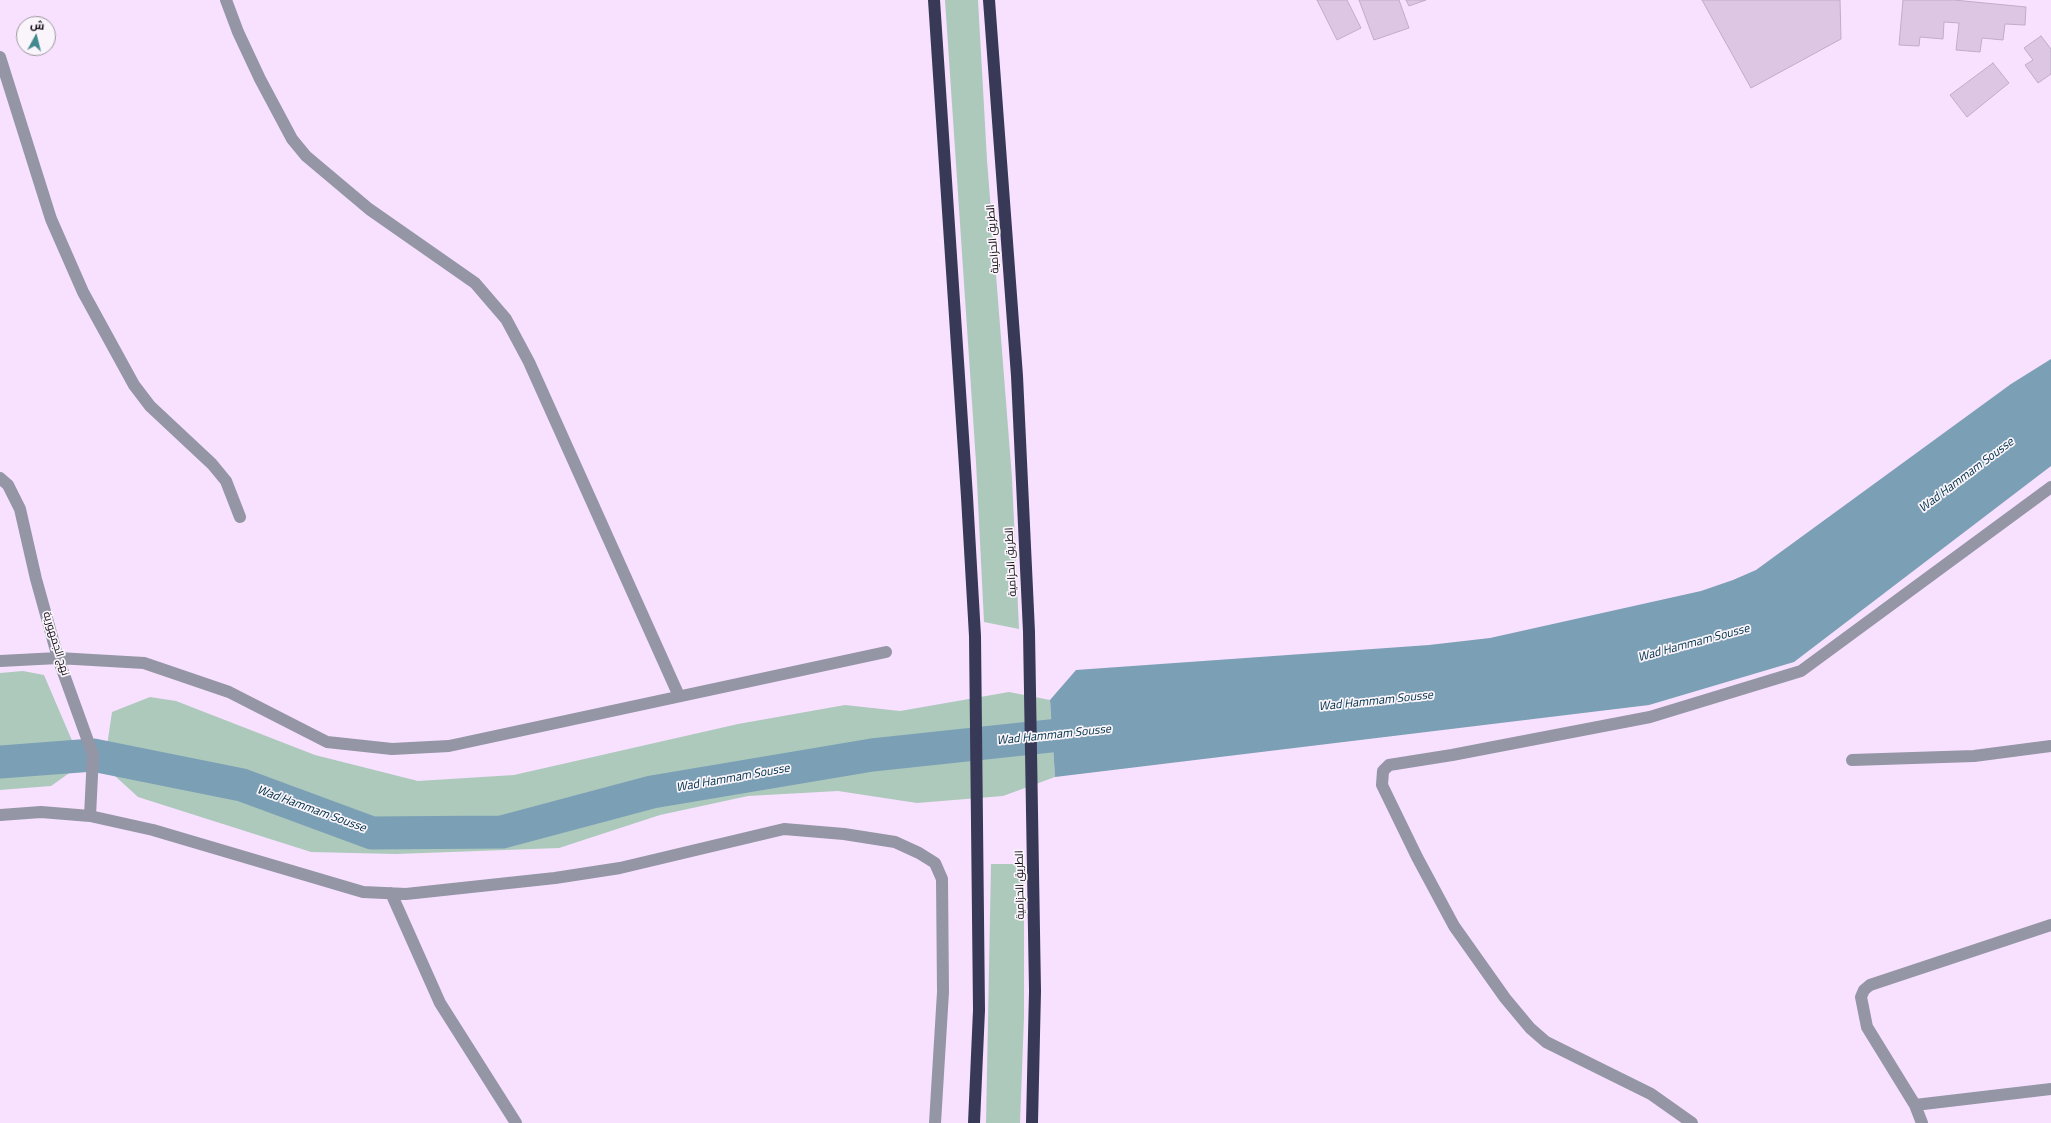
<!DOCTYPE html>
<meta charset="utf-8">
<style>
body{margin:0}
#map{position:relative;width:2051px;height:1123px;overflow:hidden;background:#f7e1ff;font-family:Georgia,Cairo,serif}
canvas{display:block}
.north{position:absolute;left:16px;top:16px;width:40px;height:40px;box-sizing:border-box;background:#f9f5fb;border:1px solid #9d979f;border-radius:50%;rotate:7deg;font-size:11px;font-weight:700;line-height:16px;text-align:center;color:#120b15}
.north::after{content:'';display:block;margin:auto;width:14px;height:18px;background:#41898f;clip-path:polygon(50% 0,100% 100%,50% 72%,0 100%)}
</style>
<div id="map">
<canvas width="2051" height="1123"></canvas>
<div class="north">ش</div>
</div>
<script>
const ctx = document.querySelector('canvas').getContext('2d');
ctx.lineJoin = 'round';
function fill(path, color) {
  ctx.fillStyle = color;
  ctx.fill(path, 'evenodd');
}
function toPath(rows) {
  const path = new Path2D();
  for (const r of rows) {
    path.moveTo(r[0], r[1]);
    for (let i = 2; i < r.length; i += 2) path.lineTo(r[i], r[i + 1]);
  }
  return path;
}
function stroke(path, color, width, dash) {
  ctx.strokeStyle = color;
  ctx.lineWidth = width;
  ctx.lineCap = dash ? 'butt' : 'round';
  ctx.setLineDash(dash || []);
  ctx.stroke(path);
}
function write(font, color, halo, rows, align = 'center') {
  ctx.font = font + ' Georgia,Cairo,serif';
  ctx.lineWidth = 3.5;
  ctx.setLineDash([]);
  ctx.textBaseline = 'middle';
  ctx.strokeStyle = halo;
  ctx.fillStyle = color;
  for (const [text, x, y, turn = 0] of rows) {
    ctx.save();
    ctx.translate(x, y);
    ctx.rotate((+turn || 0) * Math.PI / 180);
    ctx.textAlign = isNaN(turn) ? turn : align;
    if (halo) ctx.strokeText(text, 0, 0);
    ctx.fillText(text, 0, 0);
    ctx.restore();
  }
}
fill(toPath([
 [945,0,978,0,987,160,1012,478,1019,629,984,622,976,462],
 [23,671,44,675,82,764,51,786,0,790,0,673],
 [1009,692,1050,700,1055,777,1003,796,917,803,838,791,748,796,660,815,559,848,396,854,311,852,138,797,104,766,112,712,150,697,176,701,315,755,418,781,514,775,738,724,845,705,900,711],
 [991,864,1024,864,1024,1017,1020,1123,986,1123]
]), '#adc9bc');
fill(toPath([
 [2051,359,2051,466,1794,662,1649,705,1055,777,1050,700,1076,670,1429,645,1490,638,1701,591,1733,580,1756,570,2011,384]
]), '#7b9fb5');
stroke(toPath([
 [0,762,93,755,242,785,372,833,502,832,652,792,872,755,1097,731]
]), '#7b9fb5', 33);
const building = toPath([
 [1317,0,1347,0,1361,28,1337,40,1317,0],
 [1359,0,1399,0,1409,28,1374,40,1359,0],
 [1406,0,1426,0,1409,6,1406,0],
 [1702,0,1840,0,1841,39,1751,88,1702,0],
 [1903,0,1954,0,2026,7,2025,25,2005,24,2003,40,1982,38,1980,52,1956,50,1959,23,1944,22,1943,39,1920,37,1919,46,1899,45,1903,0],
 [2041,36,2051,49,2051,74,2038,83,2025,65,2033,60,2024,48,2041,36],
 [1993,63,2009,83,1967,117,1950,95,1993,63]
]);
fill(building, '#dcc6e3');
stroke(building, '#c1acc8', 1);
stroke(toPath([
 [226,0,238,32,260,79,292,139,306,156,369,209,475,283,506,319,529,362,679,696],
 [0,57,51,219,83,292,134,385,150,406,212,464,226,481,240,517],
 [0,478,8,485,20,509,36,579,58,658,93,755,90,816],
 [0,661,58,658,144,663,229,692,327,742,392,749,449,746,886,652],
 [1852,760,1974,756,2051,746],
 [0,815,41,812,90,816,153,830,363,892,406,894,555,878,620,868,784,829,844,834,895,842,919,853,935,863,942,879,943,992,935,1123],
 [391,893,440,1003,516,1123],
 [1915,1105,2051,1089],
 [1692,1123,1651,1094,1546,1042,1530,1028,1505,998,1454,926,1417,857,1382,785,1383,771,1389,765,1452,755,1650,717,1801,671,2051,487],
 [1922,1123,1915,1105,1867,1027,1861,997,1864,990,1870,985,2051,925]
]), '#9495a5', 12);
stroke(toPath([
 [934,0,967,497,975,636,979,1010,974,1123],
 [989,0,1017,376,1029,632,1035,991,1032,1123]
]), '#383957', 12);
write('11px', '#120b15', '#f9f5fb', [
 ["الطريق الحزامية",994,239,-94],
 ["الطريق الحزامية",1012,562,-93],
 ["نهج الجمهورية",55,644,73],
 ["الطريق الحزامية",1021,885,-91]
]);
write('italic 12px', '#003149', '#f9f5fb', [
 ["Wad Hammam Sousse",1967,476,-37],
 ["Wad Hammam Sousse",1694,644,-15],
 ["Wad Hammam Sousse",1376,702,-6],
 ["Wad Hammam Sousse",1054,736,-6],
 ["Wad Hammam Sousse",733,779,-10],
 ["Wad Hammam Sousse",311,810,20]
]);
</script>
